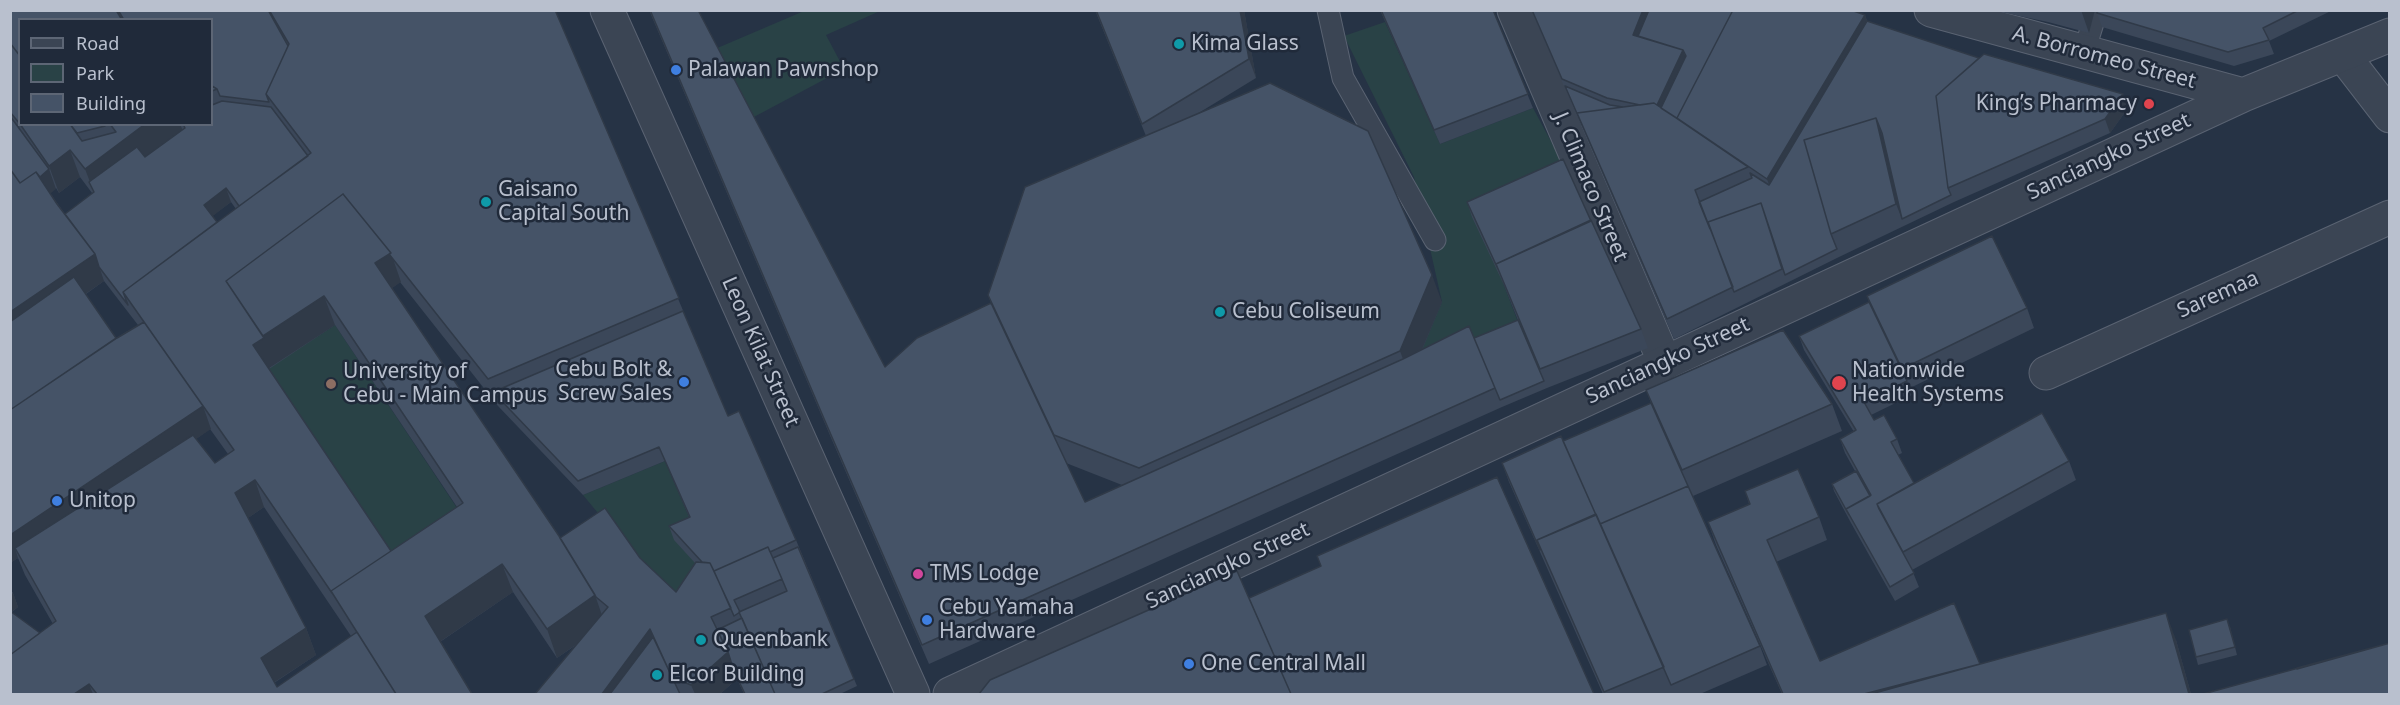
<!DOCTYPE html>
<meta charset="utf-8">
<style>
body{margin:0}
#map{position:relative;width:2400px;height:705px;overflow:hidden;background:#263345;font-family:"Noto Sans",sans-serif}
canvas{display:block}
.frame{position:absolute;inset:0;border:12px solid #b9c0ce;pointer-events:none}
.legend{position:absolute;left:18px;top:18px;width:195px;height:108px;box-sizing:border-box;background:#202a3a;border:2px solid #5d6675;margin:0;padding:8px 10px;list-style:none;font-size:18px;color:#b9c0ce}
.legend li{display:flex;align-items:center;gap:12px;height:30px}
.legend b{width:30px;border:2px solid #5d6675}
</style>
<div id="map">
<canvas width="2400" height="705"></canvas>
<div class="frame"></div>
<ul class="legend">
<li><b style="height:8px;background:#3b4554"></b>Road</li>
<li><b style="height:16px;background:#294246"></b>Park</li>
<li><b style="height:16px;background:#455367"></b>Building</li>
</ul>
</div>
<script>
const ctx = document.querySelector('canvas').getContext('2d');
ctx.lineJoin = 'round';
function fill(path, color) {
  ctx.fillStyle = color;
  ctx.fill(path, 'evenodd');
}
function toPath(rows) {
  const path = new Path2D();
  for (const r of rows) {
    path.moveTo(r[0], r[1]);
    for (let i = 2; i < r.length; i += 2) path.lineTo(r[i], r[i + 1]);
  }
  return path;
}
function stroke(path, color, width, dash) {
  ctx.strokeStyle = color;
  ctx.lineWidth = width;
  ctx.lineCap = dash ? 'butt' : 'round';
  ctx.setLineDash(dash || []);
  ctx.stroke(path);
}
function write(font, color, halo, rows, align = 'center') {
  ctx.font = font + ' "Noto Sans",sans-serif';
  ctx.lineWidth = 5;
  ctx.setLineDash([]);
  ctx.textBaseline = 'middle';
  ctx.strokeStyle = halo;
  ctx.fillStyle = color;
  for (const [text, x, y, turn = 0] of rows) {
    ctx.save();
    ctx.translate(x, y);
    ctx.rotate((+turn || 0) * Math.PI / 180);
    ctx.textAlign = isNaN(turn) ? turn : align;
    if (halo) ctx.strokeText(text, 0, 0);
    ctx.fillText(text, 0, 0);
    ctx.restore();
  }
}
fill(toPath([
 [804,11,880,11,826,35,844,69,752,118,715,49],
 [1385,22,1440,144,1533,108,1568,173,1503,283,1520,327,1410,378,1442,302,1414,177,1344,36],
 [335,325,473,532,402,580,263,372],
 [665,461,720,590,685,618,583,495]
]), '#294246');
const service = toPath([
 [1328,10,1343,78,1435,240],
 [2084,52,2097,10]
]);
const minor = toPath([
 [1514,10,1665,363],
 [2343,55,2390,116],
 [2046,373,2390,217]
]);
const tertiary = toPath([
 [607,10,913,694],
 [1931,10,2243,95],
 [950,694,2243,95,2390,35]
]);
stroke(service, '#5a6372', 23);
stroke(minor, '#5a6372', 35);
stroke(tertiary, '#5a6372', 35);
stroke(service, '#3b4554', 21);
stroke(minor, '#3b4554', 33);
stroke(tertiary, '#3b4554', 33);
fill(toPath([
 [10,10,555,10,728,416,796,540,857,686,840,694,744,694,737,679,720,694,535,694,576,645,557,658,513,592,440,642,472,694,10,694,10,589,13,593,18,607,12,612,40,633,53,624,25,575,18,558,10,563],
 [20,20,212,20,212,124,20,124],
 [80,177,92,193,65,214,50,193,56,188,59,193],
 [231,202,236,209,217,222,212,216],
 [104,281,138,325,116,338,86,294],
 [400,282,498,406,583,495,665,461,689,517,669,526,674,540,695,563,676,592,560,538,392,288],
 [335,325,457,507,391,551,269,369],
 [210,429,228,454,215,463,196,439],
 [264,507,351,636,277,687,274,683,316,655,306,628,248,518],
 [649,10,698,10,885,367,991,303,988,295,1146,136,1095,10,1244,10,1256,78,1197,114,1442,302,1422,350,1474,338,1530,350,1503,283,1472,217,1467,202,1641,329,1648,348,1547,388,1502,407,929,664,832,440],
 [1066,463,1122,485,1085,502],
 [1380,10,1493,10,1533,108,1440,144],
 [1531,10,1851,10,1865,15,1867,21,2128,108,2110,133,1954,202,1839,257,1674,339],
 [1991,10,2095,10,2089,33,2048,22],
 [2097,10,2333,10,2269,41,2274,54,2234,66,2102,27,2097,13],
 [1867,296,2027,308,2034,328,1910,388,1912,395,1871,415,1874,420,1897,439,1902,453,1898,455,1914,483,2069,461,2076,480,1912,570,1919,587,1895,601,1851,523,1834,491,1832,484,1855,471,1845,453,1840,439,1854,432,1804,350,1799,336,1869,302],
 [1646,390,1832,404,1842,431,1693,496,1760,646,1767,665,1700,694,1603,694,1509,482,1502,463,1563,441,1651,403],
 [1745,491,1819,517,1827,540,1776,562,1820,661,1980,665,2176,640,2191,694,1782,694,1716,545,1708,522,1749,504],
 [2230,627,2237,655,2198,665,2196,657]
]), '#3b4759');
fill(toPath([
 [1240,10,1244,10,1256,78,1249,59],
 [1643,10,1654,10,1641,43,1633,35],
 [2081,10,2095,10,2089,33],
 [1865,15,1870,29,1772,193,1767,179],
 [1683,50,1688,64,1663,118,1656,108],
 [2123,94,2128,108,2110,133,2105,119],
 [1876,118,1884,141,1902,219,1896,204],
 [145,124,180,124,183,131,95,195,85,169],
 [70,150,80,177,59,193,49,166],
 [49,169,56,189,30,210,23,191],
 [226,188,231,202,209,219,204,205],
 [391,253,401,282,386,292,375,263],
 [95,254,104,281,10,346,10,312],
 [1432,275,1442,302,1410,378,1400,351],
 [324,296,335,325,263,372,253,345,263,336],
 [203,406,211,429,20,557,15,548,18,558,10,563,10,535],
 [255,480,264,507,245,520,235,493],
 [502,564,513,592,435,645,425,616],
 [13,593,18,607,10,613,10,595],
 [595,595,605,624,557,658,547,629],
 [2166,613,2176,640,2191,694,2189,694],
 [306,628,316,655,270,685,261,658],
 [650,629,660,656,631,694,602,694],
 [728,652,737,679,720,694,695,694,691,685],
 [89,684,93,694,74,694]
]), '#303a48');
const building = toPath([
 [10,10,116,10,122,20,20,20,20,56,10,43,10,10],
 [118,10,268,10,288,46,266,94,269,102,220,96,217,89,212,86,212,20,124,20,118,10],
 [269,10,555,10,679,298,488,379,389,254,391,253,343,194,226,281,264,338,253,345,391,551,331,591,332,593,255,480,235,493,306,628,261,658,277,687,357,632,396,694,97,694,89,684,74,694,10,694,10,655,56,621,15,548,193,435,215,463,234,450,123,292,311,153,266,94,289,44,269,10],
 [650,10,698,10,885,367,917,338,991,303,1085,502,1403,359,1469,326,1495,388,922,645,825,421,650,10],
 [1096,10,1240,10,1249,59,1142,124,1096,10],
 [1381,10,1493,10,1528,94,1434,130,1381,10],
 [1532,10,1643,10,1633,35,1683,50,1657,105,1654,103,1640,105,1607,98,1562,79,1532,10],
 [1649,10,1733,10,1677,118,1678,119,1661,108,1686,56,1683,50,1638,36,1649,10],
 [1733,10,1851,10,1865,15,1767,179,1677,118,1733,10],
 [2097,10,2299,10,2263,28,2269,40,2228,52,2097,13,2097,10],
 [1867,21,1979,58,1936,96,1948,188,1951,195,1902,219,1882,133,1876,118,1804,140,1831,234,1837,249,1785,275,1761,203,1708,222,1710,229,1699,202,1752,178,1750,173,1769,185,1867,21],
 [10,43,20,56,20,124,10,112,10,43],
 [1984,54,2123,94,2105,119,1948,188,1936,96,1984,54],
 [1270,83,1368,131,1432,275,1400,351,1139,468,1054,435,988,295,1025,187,1270,83],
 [212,86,217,89,212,91,212,86],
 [1565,86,1610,105,1623,107,1577,113,1582,125,1565,86],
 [222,101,271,107,308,156,239,206,226,188,204,205,217,222,123,292,128,305,99,267,95,254,65,214,94,192,89,182,137,147,145,157,185,128,183,124,212,124,212,105,222,101],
 [1654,103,1748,167,1695,190,1733,287,1667,319,1577,113,1654,103],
 [10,116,49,169,40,177,36,172,20,183,10,169,10,116],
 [1876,118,1896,204,1831,234,1804,140,1876,118],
 [20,124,70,124,82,141,116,132,110,124,145,124,85,169,70,150,49,166,20,124],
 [70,124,105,124,105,126,77,133,70,124],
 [1563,159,1591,221,1496,264,1498,269,1467,202,1563,159],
 [10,169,20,183,36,172,57,204,95,254,10,312,10,169],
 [343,194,391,253,375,263,559,536,595,595,547,629,502,564,425,616,472,694,396,694,331,591,463,503,324,296,263,336,226,281,343,194],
 [1761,203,1782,269,1734,292,1708,222,1761,203],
 [1591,220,1641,329,1540,369,1496,264,1591,220],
 [1992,236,2027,308,1902,369,1867,296,1992,236],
 [74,277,116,338,10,410,10,322,74,277],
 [1869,302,1907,381,1864,402,1874,420,1884,415,1897,439,1891,442,1914,483,1877,504,1879,509,1914,573,1890,587,1846,509,1871,495,1840,439,1856,430,1799,336,1869,302],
 [683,311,728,416,739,411,796,540,770,552,768,547,714,571,710,563,702,562,669,526,690,517,659,447,578,481,493,392,683,311],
 [1518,320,1544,381,1500,400,1474,338,1518,320],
 [144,322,203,406,10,535,10,410,117,338,144,322],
 [1783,330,1832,404,1682,470,1646,390,1783,330],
 [1651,403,1688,486,1600,524,1563,441,1651,403],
 [2042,413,2069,461,1903,552,1877,504,2042,413],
 [1561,436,1596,515,1537,540,1540,550,1502,463,1561,436],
 [1798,469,1819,517,1767,540,1820,661,1954,603,1980,664,1864,694,1783,694,1708,522,1750,504,1745,491,1798,469],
 [1856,471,1870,496,1846,509,1849,515,1832,484,1856,471],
 [1497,477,1594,694,1291,694,1249,598,1321,566,1317,556,1497,477],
 [1688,486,1760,646,1671,685,1600,524,1688,486],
 [605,508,640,558,676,592,696,562,710,563,731,608,711,617,728,652,691,685,672,677,650,629,602,694,535,694,608,607,596,597,560,538,605,508],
 [1596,514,1664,667,1604,692,1537,540,1596,514],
 [768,547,782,579,734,600,740,612,734,616,714,571,768,547],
 [798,547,854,679,822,694,775,694,739,612,787,591,773,558,798,547],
 [1237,571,1291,694,979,694,990,680,1237,571],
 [10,611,40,633,10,655,10,611],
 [2166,613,2189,694,1871,694,2166,613],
 [742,618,775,694,745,694,734,671,728,652,717,630,742,618],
 [2227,619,2235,647,2196,657,2189,630,2227,619],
 [653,637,680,694,610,694,653,637],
 [2390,643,2390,694,2203,694,2390,643],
 [2390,643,2297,669,2297,668,2390,643]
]);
fill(building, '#455367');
stroke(building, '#303a48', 1.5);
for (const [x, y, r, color] of [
 [1179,44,6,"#0f9aa8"],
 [676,70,6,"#3f7fe0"],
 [2149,104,6,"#e0444e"],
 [486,202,6,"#0f9aa8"],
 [1220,312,6,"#0f9aa8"],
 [684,382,6,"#3f7fe0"],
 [1839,383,8,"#e0444e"],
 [331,384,6,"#8d6e63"],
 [57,501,6,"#3f7fe0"],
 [918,574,6,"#d1479c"],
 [927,620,6,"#3f7fe0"],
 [701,640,6,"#0f9aa8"],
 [1189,664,6,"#3f7fe0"],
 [657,675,6,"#0f9aa8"]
]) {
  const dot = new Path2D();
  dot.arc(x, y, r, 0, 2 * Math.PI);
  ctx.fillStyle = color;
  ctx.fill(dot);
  stroke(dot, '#202a3a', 2);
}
write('21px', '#b9c0ce', '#202a3a', [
 ["Kima Glass",1191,44],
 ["Palawan Pawnshop",688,70],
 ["King’s Pharmacy",2137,104,"right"],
 ["Gaisano",498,190],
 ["Capital South",498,214],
 ["Cebu Coliseum",1232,312],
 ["Cebu Bolt &",672,370,"right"],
 ["Screw Sales",672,394,"right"],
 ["Nationwide",1852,371],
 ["Health Systems",1852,395],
 ["University of",343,372],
 ["Cebu - Main Campus",343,396],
 ["Unitop",69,501],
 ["TMS Lodge",930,574],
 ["Cebu Yamaha",939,608],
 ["Hardware",939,632],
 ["Queenbank",713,640],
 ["One Central Mall",1201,664],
 ["Elcor Building",669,675]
], 'left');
write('21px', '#b9c0ce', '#202a3a', [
 ["A. Borromeo Street",2104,58,15],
 ["Sanciangko Street",2109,157,-25],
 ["J. Climaco Street",1590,187,67],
 ["Saremaa",2218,295,-24],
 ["Leon Kilat Street",760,352,66],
 ["Sanciangko Street",1668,361,-25],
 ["Sanciangko Street",1228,566,-25]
]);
</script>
